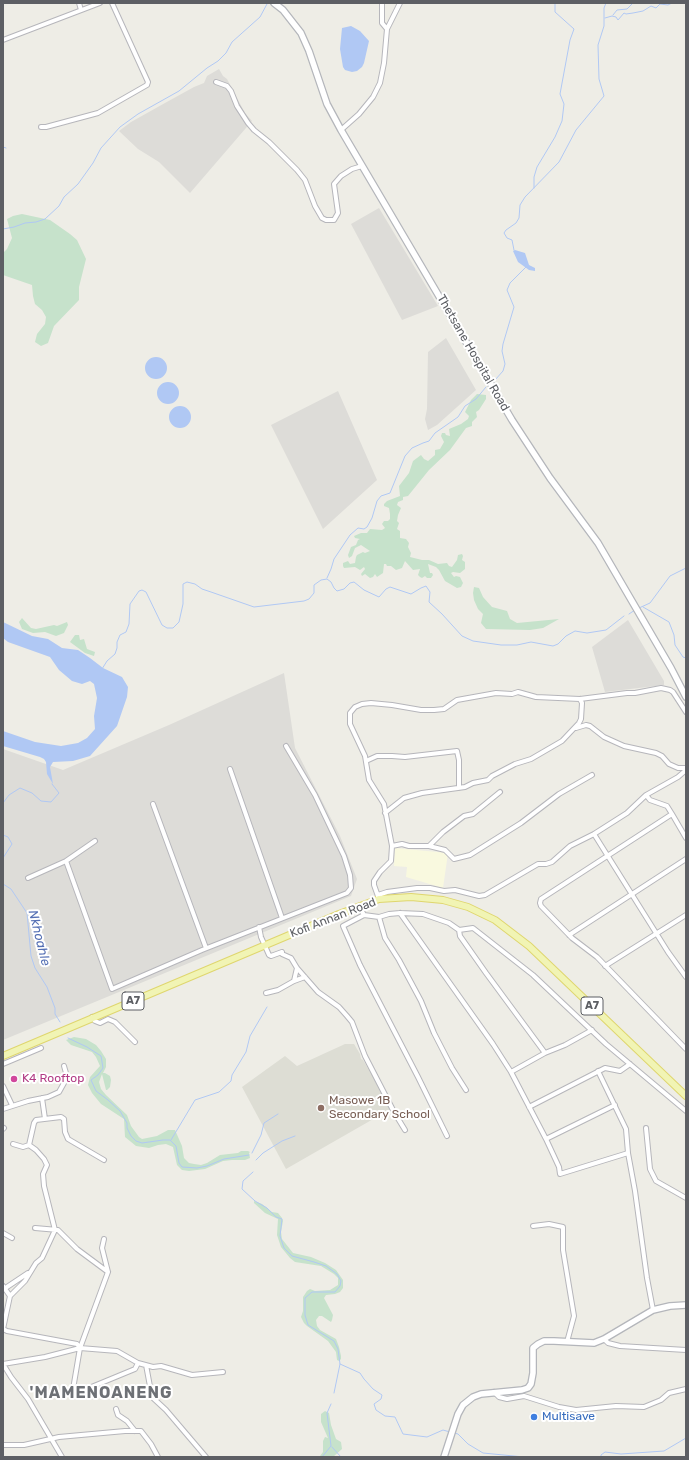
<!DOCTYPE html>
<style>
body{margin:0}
#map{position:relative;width:689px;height:1460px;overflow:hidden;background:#eeede6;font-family:Rubik,sans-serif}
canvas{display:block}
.frame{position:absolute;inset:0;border:4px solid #5d5f64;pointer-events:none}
</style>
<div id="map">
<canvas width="689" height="1460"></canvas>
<div class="frame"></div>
</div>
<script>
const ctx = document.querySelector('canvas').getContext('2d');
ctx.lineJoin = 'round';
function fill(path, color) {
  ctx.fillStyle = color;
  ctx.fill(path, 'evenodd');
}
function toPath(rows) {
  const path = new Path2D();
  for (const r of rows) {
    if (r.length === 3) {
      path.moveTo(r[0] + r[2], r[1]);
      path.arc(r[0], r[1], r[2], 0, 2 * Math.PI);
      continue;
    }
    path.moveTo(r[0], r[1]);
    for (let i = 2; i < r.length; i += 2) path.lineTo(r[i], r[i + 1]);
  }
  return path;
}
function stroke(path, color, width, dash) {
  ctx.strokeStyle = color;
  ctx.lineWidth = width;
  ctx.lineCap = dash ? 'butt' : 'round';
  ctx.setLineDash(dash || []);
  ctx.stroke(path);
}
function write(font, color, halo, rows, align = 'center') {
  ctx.font = font + ' Rubik,sans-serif';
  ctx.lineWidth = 4;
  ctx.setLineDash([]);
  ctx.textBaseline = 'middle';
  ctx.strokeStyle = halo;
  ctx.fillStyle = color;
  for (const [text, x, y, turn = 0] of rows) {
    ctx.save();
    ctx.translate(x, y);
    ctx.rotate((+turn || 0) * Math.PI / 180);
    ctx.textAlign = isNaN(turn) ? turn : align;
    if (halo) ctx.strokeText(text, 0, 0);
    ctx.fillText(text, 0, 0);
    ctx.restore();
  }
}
fill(toPath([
 [395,848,448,853,443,888,406,877,407,867,394,866]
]), '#f9f9df');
fill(toPath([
 [219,69,223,76,227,79,245,113,252,121,190,193,159,162,138,149,119,131,131,122,165,103,194,87,204,83,207,76],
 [379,208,438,306,402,320,351,224],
 [446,338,476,390,437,425,428,430,425,419,427,409,428,352],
 [338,391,377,480,323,529,271,425],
 [628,620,664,681,664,685,605,692,592,647],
 [284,673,295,748,340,836,357,879,351,896,3,1040,3,749,63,770,169,725]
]), '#dddcd8');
fill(toPath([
 [345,1044,354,1044,360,1054,361,1059,363,1060,390,1106,389,1110,286,1169,242,1087,285,1056,297,1066]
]), '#ddddd4');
fill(toPath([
 [22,214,50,220,70,234,77,240,86,259,79,287,79,300,54,326,48,343,41,346,35,342,37,334,45,324,46,317,42,310,35,304,33,296,32,285,3,275,3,253,7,249,12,238,7,219,13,216],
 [477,394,486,395,486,399,479,410,476,412,477,417,472,422,472,426,466,428,450,450,429,470,408,496,403,497,403,500,398,502,397,505,401,508,398,515,397,521,399,523,397,529,400,531,400,538,406,539,409,543,408,547,411,553,410,557,422,560,429,560,438,564,447,563,449,566,452,567,457,560,458,555,462,554,463,556,462,560,465,562,465,569,460,573,453,572,451,573,454,577,456,576,460,577,463,583,461,587,457,588,445,581,439,570,436,567,428,564,430,573,432,573,433,575,431,578,427,578,425,576,422,578,420,577,418,575,420,569,413,570,405,561,402,568,396,570,391,566,387,566,386,564,384,564,383,573,377,577,375,574,373,577,370,578,365,574,362,576,361,574,365,569,364,567,360,570,355,567,344,568,343,566,343,563,348,561,350,564,355,563,356,557,357,555,363,552,365,553,370,551,361,545,355,548,352,556,349,558,348,555,351,547,356,545,358,540,360,539,355,538,354,536,361,533,367,533,370,529,382,530,385,528,382,524,384,521,388,521,390,519,390,514,389,508,384,506,384,504,387,501,400,496,399,486,409,473,413,461,421,455,424,459,428,461,435,455,435,450,440,449,444,442,441,436,442,433,445,433,446,435,450,436,449,429,461,424,468,419,469,416,465,412,471,400],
 [474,587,479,588,483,597,492,607,507,611,510,619,517,623,559,619,543,628,530,630,486,629,481,623,483,614,478,609,474,600,473,593],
 [22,618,31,628,36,629,54,625,57,626,67,622,68,625,64,633,56,636,45,632,33,633,22,629,19,622],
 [75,635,79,635,80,640,84,639,87,649,95,652,94,656,85,653,70,642],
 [74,1037,86,1039,96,1045,101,1051,106,1059,106,1067,103,1073,105,1073,110,1076,111,1080,110,1087,107,1090,106,1090,102,1074,99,1082,101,1089,106,1095,127,1115,131,1126,139,1137,142,1139,157,1136,168,1130,175,1130,182,1146,184,1158,189,1163,194,1164,201,1165,207,1163,220,1155,238,1153,241,1151,248,1151,250,1152,249,1153,250,1158,245,1160,232,1160,223,1161,205,1169,189,1171,182,1170,177,1165,173,1147,166,1144,158,1145,149,1148,136,1146,125,1137,124,1119,101,1104,92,1093,88,1085,90,1077,100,1066,96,1057,92,1052,71,1045,66,1040],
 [254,1201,262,1204,272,1212,278,1213,282,1218,283,1221,281,1232,282,1239,293,1253,311,1257,325,1263,336,1270,343,1280,343,1288,340,1292,335,1294,326,1295,324,1298,333,1315,332,1320,331,1322,322,1316,319,1316,316,1320,317,1326,320,1330,336,1339,339,1347,341,1356,341,1359,339,1361,337,1360,336,1352,328,1341,307,1326,304,1323,301,1317,303,1311,303,1297,307,1291,310,1289,315,1291,330,1290,338,1285,338,1278,334,1274,321,1266,295,1262,290,1258,281,1247,277,1235,278,1219,265,1213,254,1203],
 [325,1411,329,1413,331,1425,336,1439,341,1442,342,1449,333,1457,316,1457,320,1456,323,1452,323,1441,325,1437,328,1438,321,1422,321,1414]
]), '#c6e2cb');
fill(toPath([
 [351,26,360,31,369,41,364,63,362,67,357,71,352,72,345,70,343,67,340,49,342,28],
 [515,250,525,253,529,265,535,268,535,271,529,270,518,262,513,251],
 [156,368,11],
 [168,393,11],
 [180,417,11],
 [3,622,32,636,48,639,62,648,78,650,90,658,103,668,122,677,128,687,127,697,117,726,90,756,73,761,53,762,50,767,53,784,47,774,46,762,44,759,40,757,3,746,3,731,35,742,61,746,78,743,87,738,95,729,94,716,97,698,94,684,90,681,82,684,72,681,59,670,50,657,8,642,3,638]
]), '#b0c8f4');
stroke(toPath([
 [683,3,686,4],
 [613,15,617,10,627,9,633,3],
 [605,18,612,16,616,17,618,20,624,13,626,14,633,13,643,11,651,6,656,8,660,4,668,5,672,3],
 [3,147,6,148],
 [534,188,534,177,537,167,555,137,562,121,564,104,560,94,570,40,574,29,555,12,555,3],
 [3,229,14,227,25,223,36,222,45,219,59,206,64,197,78,184,93,163,101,148,120,127,138,114,179,91,207,68,218,61,226,53,232,42,260,17,267,4],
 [514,250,512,240,507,238,504,233,506,230,516,223,519,218,520,205,525,197,559,162,576,130,604,96,599,79,598,45,604,26,604,8,606,3],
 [495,380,503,371,505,364,502,351,503,344,514,307,507,290,510,283,527,266],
 [327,578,331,569,334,559,350,535,358,528,364,529,367,527,372,518,377,501,381,496,390,493,405,456,412,448,423,443,429,441,435,433,458,417,465,406,476,399,486,387],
 [643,607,669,622,674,635,675,645,683,657,686,658],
 [639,608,650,603,670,576,686,568],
 [629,614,635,610],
 [102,669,107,661,115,654,117,648,117,642,120,635,126,632,129,624,130,604,139,591,142,590,146,592,162,625,167,628,173,628,179,622,183,604,183,584,187,582,195,584,202,589,211,592,254,607,304,601,309,599,314,593,314,585,321,580,327,579,331,582,334,588,337,591,344,589,350,583,354,582,364,590,379,597,386,589,390,587,411,594,421,588,426,586,430,592,429,602,442,614,462,636,473,641,501,645,517,645,531,642,553,646,558,644,566,636,575,631,587,633,606,630,624,616],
 [3,803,9,795,20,788,32,793,41,801,51,802,59,793,52,784],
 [3,835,8,837,12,844,3,858],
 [3,884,11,889,27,913,31,956,35,968,47,987,55,1008,55,1014,60,1022],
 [68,1038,87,1047,101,1056,103,1068,98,1075,91,1080,96,1091,108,1100,120,1111,127,1123,127,1128,131,1136,136,1141,142,1143,163,1140,170,1140,176,1146,179,1163,182,1167,197,1168,207,1166,224,1159,249,1155],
 [171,1140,195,1100,219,1092,231,1081,232,1075,246,1052,250,1036,267,1007],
 [252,1153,261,1135,264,1123,278,1114],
 [256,1160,263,1153,282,1141,295,1136],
 [253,1172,243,1181,242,1189,255,1201,267,1208,276,1217,282,1219,280,1236,284,1248,292,1256,314,1262,326,1266,337,1274,341,1281,340,1286,335,1292,312,1292,305,1298,305,1315,308,1325,334,1341,338,1349,340,1364,334,1393],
 [340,1364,360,1373,364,1379,373,1389,382,1395,381,1399,374,1404,376,1410,385,1416,395,1417,403,1434,427,1437,443,1430,450,1432],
 [454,1433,458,1434,468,1444,483,1453,524,1457],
 [332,1447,341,1457],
 [322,1457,331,1446,327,1413,331,1404],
 [601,1457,601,1455,605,1452,621,1454,664,1451,686,1438]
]), '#b0c8f4', 1);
const street = toPath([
 [79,3,81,10],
 [382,3,382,23,387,29],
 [3,40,100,3],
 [216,82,227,86,231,91,237,106,248,123,254,130,269,142,297,170,305,180,315,206,322,218,326,220,334,220,338,213,334,184,341,176,352,169,362,166],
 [41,127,46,127,98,113,147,85,148,82,112,3],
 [341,130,359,114,373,97,380,83,384,63,387,29,400,3],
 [576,728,586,725,590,726,604,737,624,746,656,753,662,756,669,764,678,768,686,768],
 [366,761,377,756,392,756,405,757,457,751,459,760,459,788],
 [230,769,282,918],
 [646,795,650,800,667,806,672,814],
 [153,804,206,948],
 [385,813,404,798,422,793,465,787,473,783,488,780,492,776,515,764,531,759,562,741,579,723,581,719,582,703,580,699],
 [594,834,668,952,686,977],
 [686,838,672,814,541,899,540,903,541,906,572,938,597,957,686,1049],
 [392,846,402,844,409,846,429,846,443,832,464,816,473,814,500,792],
 [429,846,445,850,454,859,470,855,521,823,559,794,592,775],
 [66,861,112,989,202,950,347,893,351,888,350,875,344,856,315,795,286,746],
 [28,878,66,861,95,841],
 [378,895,387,892,417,888,430,888,444,891,455,890,479,896,485,895,538,864,546,864,552,862,570,846,594,834,627,813,646,795,678,777,686,770],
 [379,899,374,885,374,881,380,872,391,861,392,846,384,804,369,780,365,756,350,724,350,713,355,707,362,704,371,703,392,705,421,710,434,710,444,709,457,700,496,693,512,694,518,692,536,697,580,699,627,693,635,693,661,688,670,690,673,692,686,712],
 [359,906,364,915,379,917,389,914,400,913,423,914,449,923,459,930,473,928,533,975,606,1044,686,1111],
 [400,913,493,1044,511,1072,546,1139,559,1167,560,1174,628,1153,626,1129,598,1071],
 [364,915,343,926,360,965,418,1077,447,1136],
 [379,917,385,938,399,960,421,1001,434,1033,452,1068,466,1090],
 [259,927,261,937,269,955,271,956,282,952,282,954,291,958,297,968,318,992,339,1007,347,1016,352,1022,365,1056,394,1112,405,1130],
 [459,930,460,936,486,973,545,1053],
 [569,935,686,859],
 [605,966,686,915],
 [294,981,297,968],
 [266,993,278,990,294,981,305,977],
 [92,1017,95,1021,100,1023,108,1019,115,1022,135,1042],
 [3,1064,41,1048],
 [511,1072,545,1053,565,1045,592,1030],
 [3,1086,12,1105],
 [42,1098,45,1119],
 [529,1107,605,1068,620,1071,630,1064],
 [3,1109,28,1101,48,1097,59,1092,64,1083,66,1073,64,1066],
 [646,1128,650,1169,656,1181,686,1198],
 [3,1129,4,1128],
 [546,1139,615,1105],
 [29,1145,34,1123,36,1120,61,1117,64,1119,65,1132,68,1139,104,1160],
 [628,1153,635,1191,647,1278,653,1310],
 [533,1226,549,1224,563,1227,563,1250,574,1316,567,1342],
 [35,1228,58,1230,77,1249,108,1272],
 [3,1233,12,1238],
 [3,1286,10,1296,3,1329,7,1331,77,1344,80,1348],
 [4,1289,28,1273],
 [10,1296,25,1281,36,1263,42,1258,55,1230,44,1186,43,1174,47,1165,44,1159,36,1150,29,1145,23,1147,13,1144],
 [604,1339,608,1343,620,1346,686,1350],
 [146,1365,152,1397,166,1410,206,1457],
 [494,1392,499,1397,507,1399,524,1396,559,1407,576,1410,616,1406,644,1407,661,1400,669,1393,686,1389],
 [72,1395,80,1348,108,1272,102,1248,104,1239],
 [72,1395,135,1369,138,1363],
 [116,1409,118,1415,127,1421,135,1431],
 [3,1445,24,1445,59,1437,125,1431,141,1431,151,1444,158,1457],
 [62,1457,28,1399,11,1377,3,1364,45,1357,80,1348,117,1351,138,1363,153,1367,161,1366,192,1375,223,1372]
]);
const secondary = toPath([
 [274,3,283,10,301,33,309,51,327,104,341,130,512,420,550,478,598,543,671,668,686,697],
 [444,1457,458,1414,463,1405,473,1397,481,1394,522,1390,528,1388,531,1384,533,1373,533,1348,538,1344,544,1341,554,1341,594,1343,604,1339,653,1310,670,1306,686,1305]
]);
const primary = toPath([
 [3,1056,339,914,379,899,411,897,443,900,468,907,495,920,529,946,686,1096]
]);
stroke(street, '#b6b6bb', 6);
stroke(secondary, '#b4b6bb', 8);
stroke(primary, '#dfd66e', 8);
stroke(street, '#fff', 4);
stroke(secondary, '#fff', 5.5);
stroke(primary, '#f1f4b4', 6);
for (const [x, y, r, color] of [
 [14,1079,4,"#d1479c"],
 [321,1108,4,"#8d6e63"],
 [534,1417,4,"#3f7fe0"]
]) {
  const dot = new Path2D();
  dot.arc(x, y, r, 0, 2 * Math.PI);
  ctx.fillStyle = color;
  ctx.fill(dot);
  stroke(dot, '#fff', 1.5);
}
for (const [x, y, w] of [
 [133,1001,22],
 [592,1006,22]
]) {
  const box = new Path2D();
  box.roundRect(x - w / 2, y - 9, w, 18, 3);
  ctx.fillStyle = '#fff';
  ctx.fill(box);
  stroke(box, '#5d5f64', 1);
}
write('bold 11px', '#5d5f64', null, [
 ["A7",133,1001],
 ["A7",592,1006]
]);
write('12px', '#5d5f64', '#fff', [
 ["Thetsane Hospital Road",473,353,60],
 ["Kofi Annan Road",333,918,-21]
]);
write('12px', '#b23c85', '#fff', [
 ["K4 Rooftop",22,1079]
], 'left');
write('12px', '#785e54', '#fff', [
 ["Masowe 1B",329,1101],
 ["Secondary School",329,1115]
], 'left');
write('12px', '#366cbe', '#fff', [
 ["Multisave",542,1417]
], 'left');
write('italic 13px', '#5570b4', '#fff', [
 ["Nkhoahle",39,938,76]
]);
ctx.letterSpacing = '1px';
write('bold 16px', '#6e7176', '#fff', [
 ["'MAMENOANENG",101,1393]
]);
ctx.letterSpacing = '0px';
</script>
